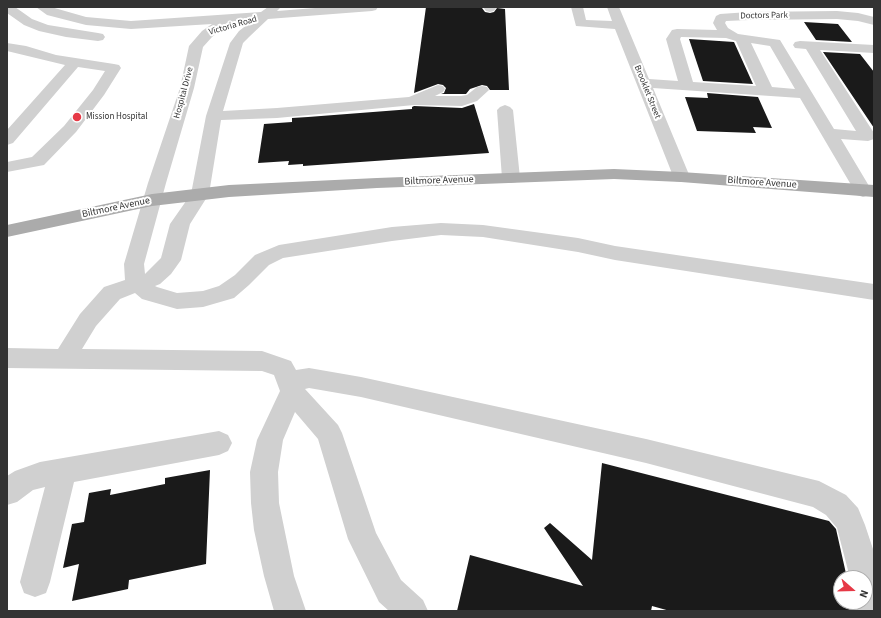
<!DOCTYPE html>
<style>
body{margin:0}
#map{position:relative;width:881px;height:618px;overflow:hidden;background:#fff;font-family:"Source Sans 3",sans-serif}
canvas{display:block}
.frame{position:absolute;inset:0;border:8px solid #333;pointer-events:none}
.north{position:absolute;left:833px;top:570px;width:40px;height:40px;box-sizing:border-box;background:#fff;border:1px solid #adadad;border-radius:50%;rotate:110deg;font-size:11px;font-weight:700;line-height:16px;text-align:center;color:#333}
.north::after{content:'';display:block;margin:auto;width:14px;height:18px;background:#e63946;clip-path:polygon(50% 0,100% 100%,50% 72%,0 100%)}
</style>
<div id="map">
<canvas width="881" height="618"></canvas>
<div class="frame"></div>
<div class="north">N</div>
</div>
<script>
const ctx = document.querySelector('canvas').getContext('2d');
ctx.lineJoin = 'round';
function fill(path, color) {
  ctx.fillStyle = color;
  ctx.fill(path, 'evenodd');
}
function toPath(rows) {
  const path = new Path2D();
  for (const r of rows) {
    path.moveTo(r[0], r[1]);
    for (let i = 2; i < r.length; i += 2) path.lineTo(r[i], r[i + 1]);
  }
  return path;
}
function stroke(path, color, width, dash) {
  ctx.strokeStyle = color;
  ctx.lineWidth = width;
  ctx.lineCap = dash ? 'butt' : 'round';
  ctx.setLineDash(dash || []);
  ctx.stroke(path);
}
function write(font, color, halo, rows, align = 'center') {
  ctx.font = font + ' "Source Sans 3",sans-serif';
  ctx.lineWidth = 4;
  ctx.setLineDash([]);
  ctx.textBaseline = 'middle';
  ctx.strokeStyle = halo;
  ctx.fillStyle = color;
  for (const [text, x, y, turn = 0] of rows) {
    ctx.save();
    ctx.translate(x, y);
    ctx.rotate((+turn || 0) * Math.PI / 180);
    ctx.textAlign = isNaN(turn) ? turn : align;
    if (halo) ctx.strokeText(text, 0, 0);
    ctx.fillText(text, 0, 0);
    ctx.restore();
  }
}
fill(toPath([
 [426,7,482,8,485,12,490,13,494,12,497,8,505,9,509,90,490,90,487,86,482,85,470,89,466,94,441,94,444,93,446,88,443,85,438,84,414,93],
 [804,22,838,24,852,42,816,40],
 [689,39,734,42,753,84,703,81],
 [823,52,860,54,874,72,874,128],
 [707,93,758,97,772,128,753,127,756,133,697,131,685,97,708,98],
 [474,104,489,153,303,166,303,164,288,165,289,161,258,163,264,124,292,122,292,118,308,117,412,109,412,107,414,106,462,108],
 [602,463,829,521,836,529,847,578,841,578,841,602,851,602,853,611,670,611,652,606,651,611,457,611,470,555,583,586,544,528,550,523,592,560],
 [210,470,206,564,129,580,128,589,72,601,79,564,63,568,72,524,84,522,89,493,111,489,110,495,165,484,165,478]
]), '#1a1a1a');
fill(toPath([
 [7,7,15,7,32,19,48,25,98,33,103,34,105,37,103,40,98,41,66,37,39,31,24,25,7,13,7,7],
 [36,7,51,7,86,17,131,21,261,12,268,7,281,7,277,11,328,7,378,7,376,10,372,11,268,19,249,37,243,43,223,111,277,108,409,97,438,85,443,86,445,89,443,92,435,96,461,96,467,95,477,87,482,86,487,87,489,90,477,101,462,106,414,105,277,118,221,120,209,194,190,224,181,260,171,274,160,284,155,286,157,287,177,293,203,291,219,286,235,275,255,255,279,245,392,227,441,223,483,225,578,238,615,246,874,284,874,300,615,260,578,252,483,237,441,235,392,241,283,258,269,265,249,285,234,298,203,307,177,309,142,299,135,293,120,299,96,326,82,349,262,351,291,361,296,370,309,368,361,377,646,439,819,481,846,495,858,508,865,525,874,552,874,611,857,611,855,602,865,602,865,578,850,578,837,528,826,515,813,507,646,463,361,397,309,388,305,389,338,425,342,433,376,533,401,580,423,600,428,611,389,611,379,602,348,539,318,439,295,412,283,440,278,472,279,503,294,576,306,611,274,611,264,576,254,530,251,503,250,472,257,440,280,391,274,375,262,371,7,368,7,348,58,349,80,314,104,287,125,280,124,264,148,183,180,88,189,46,202,31,212,24,131,29,86,25,47,15,36,7],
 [252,21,239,31,230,43,206,116,191,194,170,224,161,258,145,274,144,264,166,183,194,88,203,47,212,37,230,23,252,21],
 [483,7,495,7,496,8,494,11,490,12,486,11,483,7],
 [571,7,583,7,586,20,612,21,607,7,619,7,649,79,678,81,666,39,672,30,677,29,717,30,713,23,716,16,720,14,749,12,837,11,858,13,874,17,874,25,858,21,837,19,749,20,726,21,725,23,728,28,738,34,780,40,834,129,856,131,806,49,795,48,793,45,795,42,800,41,874,45,874,53,820,50,874,133,874,139,868,141,841,139,872,191,869,195,863,197,857,195,800,98,653,88,690,177,687,181,681,182,675,181,615,29,576,26,571,7],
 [681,37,726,38,736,41,756,86,693,82,680,39,681,37],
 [751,43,770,46,795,89,772,87,751,43],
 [7,43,26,46,56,55,114,64,119,65,121,68,104,95,76,132,44,165,7,172,7,162,32,157,64,126,93,90,105,71,78,67,13,143,7,145,7,130,65,65,7,51,7,43],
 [505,105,510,107,513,110,520,178,517,182,511,183,505,182,502,178,497,110,500,107,505,105],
 [219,431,228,435,232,443,228,451,219,455,74,482,50,582,46,593,35,597,24,593,20,582,45,487,33,490,17,502,7,505,7,476,15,471,40,462,219,431]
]), '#d0d0d0');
fill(toPath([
 [614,169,681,172,874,185,874,197,681,182,614,179,377,188,229,197,152,206,7,237,7,225,152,194,229,185,377,178,614,169]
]), '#ababab');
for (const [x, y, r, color] of [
 [77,117,5,"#e63946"]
]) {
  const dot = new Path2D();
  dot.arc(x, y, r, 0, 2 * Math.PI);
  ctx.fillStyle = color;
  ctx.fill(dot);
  stroke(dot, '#fff', 1.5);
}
write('9px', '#333', '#fff', [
 ["Doctors Park",764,16,-1],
 ["Victoria Road",233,26,-16],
 ["Brooklet Street",647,92,68],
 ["Hospital Drive",184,93,-75]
]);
write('9px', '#333', '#fff', [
 ["Mission Hospital",86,117]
], 'left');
write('10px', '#333', '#fff', [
 ["Biltmore Avenue",439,181,-2],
 ["Biltmore Avenue",762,183,4],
 ["Biltmore Avenue",116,208,-12]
]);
</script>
